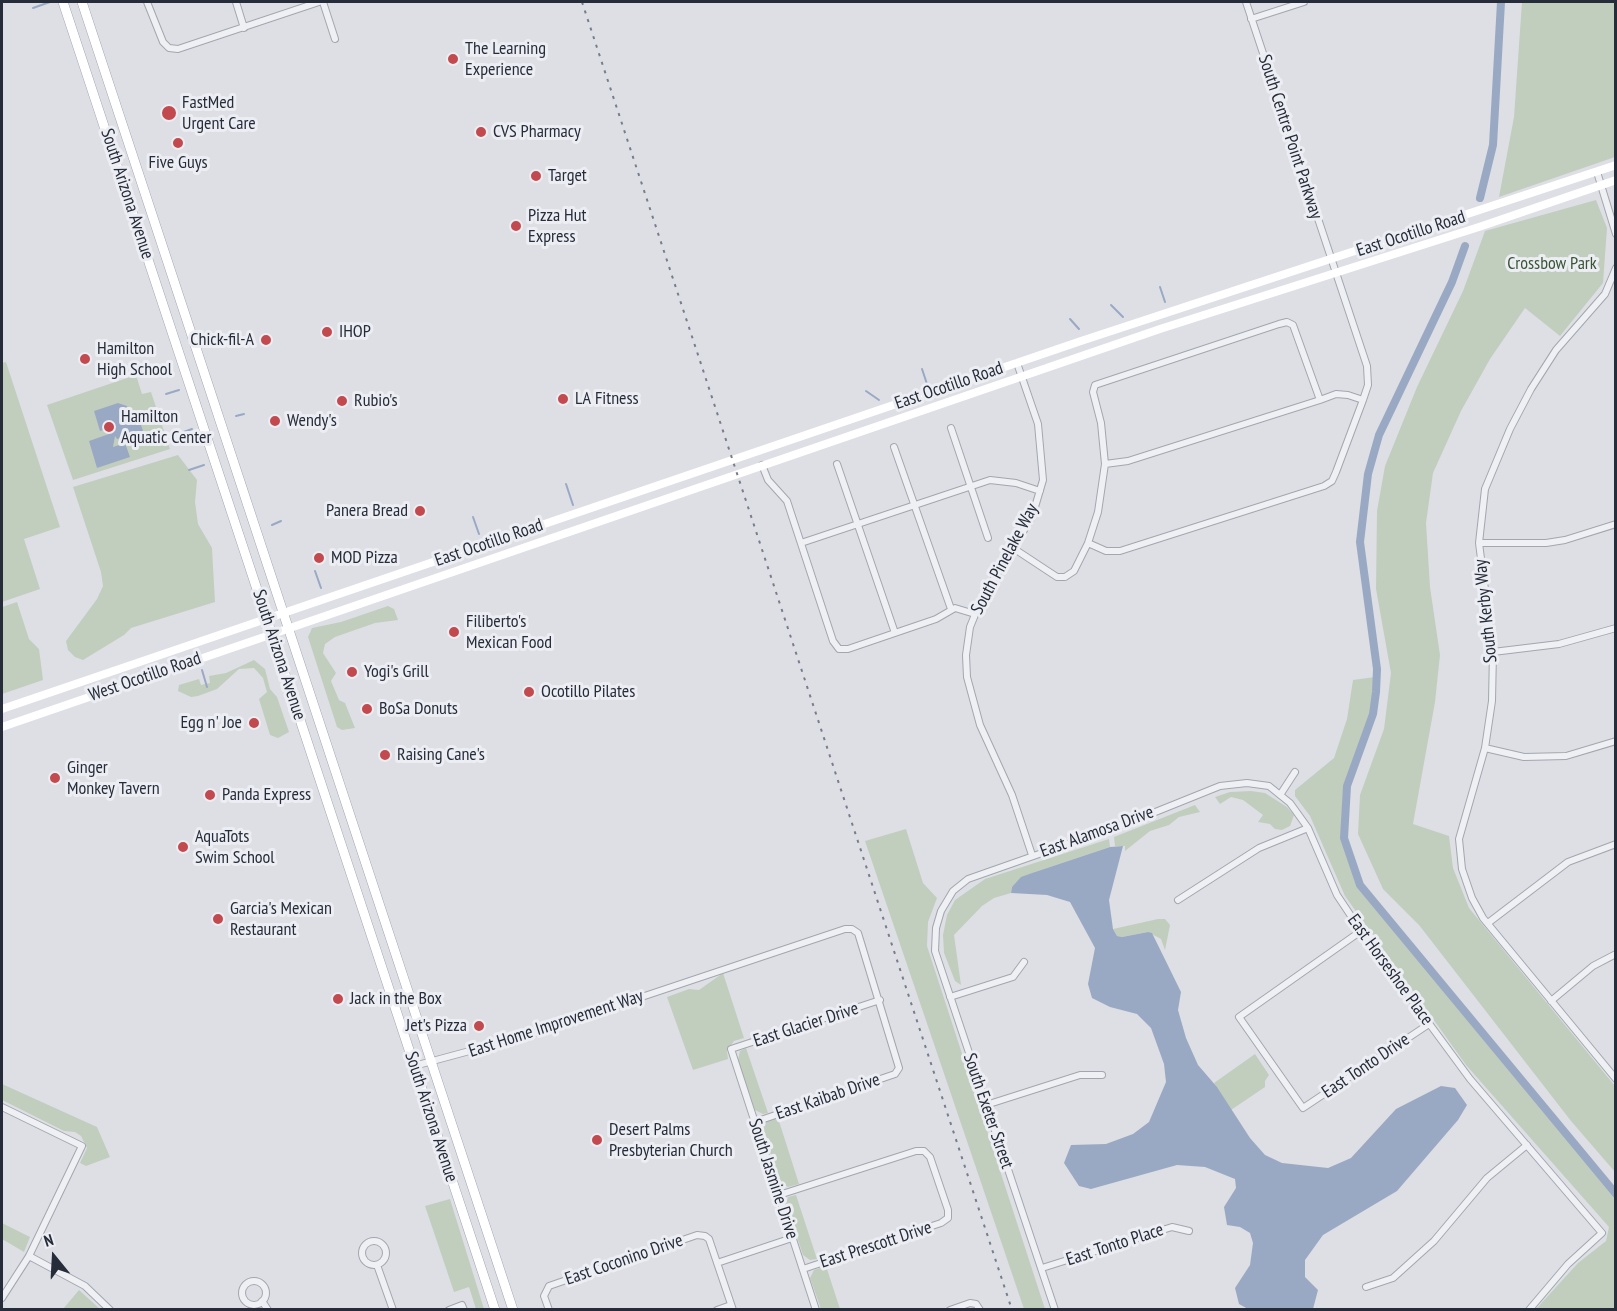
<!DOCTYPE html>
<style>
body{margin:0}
#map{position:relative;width:1617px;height:1311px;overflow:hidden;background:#dddfe5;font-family:"PT Sans Narrow",sans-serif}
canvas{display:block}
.frame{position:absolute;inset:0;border:3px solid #272c3a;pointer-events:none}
.north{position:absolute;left:24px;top:1227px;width:60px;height:60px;-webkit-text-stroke:4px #eceef3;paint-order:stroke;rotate:342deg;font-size:16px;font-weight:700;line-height:24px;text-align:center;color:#272c3a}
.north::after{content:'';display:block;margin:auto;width:21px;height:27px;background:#272c3a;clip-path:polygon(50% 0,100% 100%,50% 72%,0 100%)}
</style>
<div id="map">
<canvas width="1617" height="1311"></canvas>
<div class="frame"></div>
<div class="north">N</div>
</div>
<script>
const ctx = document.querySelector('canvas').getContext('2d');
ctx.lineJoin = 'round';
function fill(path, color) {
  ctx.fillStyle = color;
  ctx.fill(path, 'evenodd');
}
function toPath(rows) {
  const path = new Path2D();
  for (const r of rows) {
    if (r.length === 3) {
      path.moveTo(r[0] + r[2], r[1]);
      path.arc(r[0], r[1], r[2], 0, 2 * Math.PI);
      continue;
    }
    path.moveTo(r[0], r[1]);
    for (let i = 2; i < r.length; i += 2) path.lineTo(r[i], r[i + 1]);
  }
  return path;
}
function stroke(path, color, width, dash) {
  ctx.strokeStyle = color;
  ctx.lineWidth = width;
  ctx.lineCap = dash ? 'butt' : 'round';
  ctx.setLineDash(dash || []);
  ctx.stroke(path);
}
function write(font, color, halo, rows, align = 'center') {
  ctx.font = font + ' "PT Sans Narrow",sans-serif';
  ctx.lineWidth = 6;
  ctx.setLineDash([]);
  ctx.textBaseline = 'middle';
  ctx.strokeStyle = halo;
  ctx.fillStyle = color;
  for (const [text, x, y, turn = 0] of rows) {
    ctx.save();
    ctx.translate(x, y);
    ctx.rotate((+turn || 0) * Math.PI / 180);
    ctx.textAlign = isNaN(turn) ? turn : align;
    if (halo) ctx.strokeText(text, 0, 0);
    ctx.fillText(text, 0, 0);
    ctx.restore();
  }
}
fill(toPath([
 [1522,2,1615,2,1615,157,1499,197,1514,117],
 [1596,200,1607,228,1603,283,1560,336,1525,308,1490,359,1461,411,1433,473,1426,523,1430,587,1440,655,1435,702,1413,824,1449,836,1453,868,1469,908,1615,1086,1615,1172,1571,1121,1419,925,1383,889,1358,834,1360,795,1384,729,1391,673,1376,589,1377,511,1385,466,1417,387,1463,291,1485,231],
 [6,362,60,527,24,539,40,589,2,602,2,363],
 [136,375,142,394,151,392,170,449,73,480,47,405],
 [178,455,197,480,195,502,198,524,212,548,215,602,131,628,124,635,83,660,75,657,68,650,66,641,97,599,103,586,101,572,73,487],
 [17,602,29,639,39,649,43,680,2,694,2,607],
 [388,606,394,609,398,620,375,623,335,637,325,644,323,653,336,673,331,681,339,700,345,703,355,728,342,730,337,727,308,637,312,628,341,622],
 [254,660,265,669,270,689,277,697,289,732,278,738,270,735,259,699,267,692,263,678,254,668,239,669,217,689,198,696,191,697,178,691,179,685,199,679,201,685,210,683,209,676,226,673],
 [1375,677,1372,713,1349,774,1343,805,1342,831,1352,869,1359,884,1376,906,1615,1197,1615,1309,1536,1309,1578,1263,1606,1241,1609,1227,1466,1065,1345,896,1310,816,1295,796,1295,790,1334,758,1347,719,1353,680],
 [1251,791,1265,793,1287,807,1294,815,1290,826,1282,830,1275,829,1270,824,1258,822,1263,815,1243,800,1231,797,1220,804,1215,797,1230,792],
 [1195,805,1200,812,1179,817,1169,825,1150,831,1125,851,1125,846,1115,846,1114,837],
 [906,829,923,883,937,898,928,922,927,946,1045,1309,1024,1309,865,841],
 [1109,839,1110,847,1035,872,1012,887,1011,893,994,898,982,906,954,935,961,985,955,981,944,953,943,935,947,915,955,900,985,879],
 [1158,919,1165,919,1170,925,1165,950,1161,939,1148,932,1122,937,1117,936,1113,929],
 [723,973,744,1038,734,1041,727,1051,728,1059,693,1070,667,997,689,989,699,990],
 [746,1048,768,1113,763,1114,755,1110,738,1060,740,1051],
 [1255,1054,1269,1075,1265,1081,1265,1087,1231,1110,1214,1083],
 [2,1084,97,1127,110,1157,86,1166,80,1163,87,1148,81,1136,75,1132,64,1131,2,1100],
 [778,1118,799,1184,788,1187,780,1182,763,1131,765,1122],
 [796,1195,817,1259,810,1260,803,1255,786,1204,788,1197],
 [450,1199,484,1309,476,1309,469,1287,454,1292,425,1206],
 [2,1223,30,1237,24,1252,2,1239],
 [826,1266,840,1309,821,1309,810,1278,814,1270],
 [79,1290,100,1309,101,1309,63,1309]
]), '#c1cebe');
fill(toPath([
 [118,403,127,406,133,421,139,419,144,434,134,440,128,436,117,439,115,436,113,447,125,443,130,457,97,468,89,441,109,434,107,429,100,431,94,411],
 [1123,846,1109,900,1113,929,1117,936,1122,937,1148,932,1152,933,1181,992,1178,1010,1186,1038,1198,1065,1217,1087,1250,1138,1265,1155,1282,1163,1328,1168,1351,1158,1396,1109,1441,1086,1455,1088,1467,1105,1458,1120,1397,1191,1323,1235,1305,1260,1305,1277,1318,1290,1313,1309,1248,1309,1239,1304,1235,1288,1250,1265,1253,1243,1250,1233,1240,1227,1227,1225,1224,1207,1236,1188,1235,1179,1205,1167,1177,1165,1091,1189,1079,1186,1064,1163,1071,1145,1106,1144,1133,1134,1149,1122,1166,1082,1164,1064,1151,1028,1137,1014,1110,1007,1092,998,1088,984,1095,948,1070,902,1047,895,1011,893,1012,887,1021,877,1035,872,1110,847]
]), '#9aa9c3');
stroke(toPath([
 [33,8,50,2],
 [1160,287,1165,302],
 [1111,305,1123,317],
 [1070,319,1079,329],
 [922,369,927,384],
 [866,391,879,400],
 [166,394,179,390],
 [236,416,244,414],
 [181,433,192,429],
 [189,470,204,465],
 [566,484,573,505],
 [473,517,479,534],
 [272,525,281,521],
 [315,571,321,588],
 [202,670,207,687]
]), '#9aa9c3', 2);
stroke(toPath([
 [1480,198,1493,145,1501,2],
 [1465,246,1452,282,1379,435,1368,474,1360,542,1377,669,1376,692,1373,714,1347,786,1344,838,1360,885,1616,1194]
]), '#9aa9c3', 8);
const minor = toPath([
 [147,2,163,42,169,48,178,49,319,2],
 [236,2,244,28],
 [323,2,335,39],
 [1246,2,1367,366,1368,385,1363,400,1348,395,1336,394,1320,400],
 [1251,19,1304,2],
 [1597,172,1616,234],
 [1616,268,1605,294,1556,350,1531,389,1510,429,1485,489,1479,543,1493,652,1492,701,1485,748,1459,839,1462,869,1472,898,1483,918,1616,1079],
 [1017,363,1038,424,1043,480,1032,517,981,600,970,627,966,655,967,677,980,725,1012,795,1032,855],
 [951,428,988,538],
 [894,447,951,609],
 [837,464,895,633],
 [762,465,768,480,787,501,833,641,839,649,848,649,936,619,955,608,975,614],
 [801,543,990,480,1016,483,1040,491],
 [1088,543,1106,551,1120,551,1324,486,1332,481,1336,472,1363,400],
 [1479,543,1546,543,1565,540,1616,524],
 [1013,548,1057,577,1065,577,1074,571,1088,543,1098,512,1105,464,1101,423,1093,392,1095,385,1279,324,1287,322,1293,325,1320,400,1128,461,1105,464],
 [1493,652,1559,644,1616,628],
 [1485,748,1524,757,1566,756,1616,741],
 [1280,795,1295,772],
 [1178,900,1259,848,1308,828],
 [1488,923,1568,862,1616,844],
 [1361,931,1239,1017,1303,1108,1429,1024],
 [950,997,1013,977,1024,962],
 [1551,1001,1593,966,1616,954],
 [414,1066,525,1036,845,929,852,929,858,933,899,1068,895,1074,755,1122],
 [986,1105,1080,1075,1102,1075],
 [2,1107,82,1146,29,1256,2,1298],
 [779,1195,916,1151,924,1151,930,1157,948,1210,948,1218,941,1223,803,1269],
 [374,1253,12],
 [29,1256,85,1286,110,1310],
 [717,1263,792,1238],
 [377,1265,393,1310],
 [1042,1268,1172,1227,1189,1231],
 [254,1293,12],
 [1366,1287,1393,1278,1434,1241,1487,1178,1527,1145],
 [262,1301,268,1310],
 [449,1310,462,1305,464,1310],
 [549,1310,544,1296,549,1286,697,1235,705,1236,709,1239,733,1310],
 [717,1310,731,1305],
 [816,1310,731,1049,880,1000],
 [950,1310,970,1303,976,1304,980,1310],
 [1055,1310,935,951,936,928,941,911,953,891,968,879,1133,821,1220,786,1247,783,1269,786,1290,803,1308,828,1337,895,1361,931,1470,1079,1602,1233,1568,1264,1529,1310]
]);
const primary = toPath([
 [63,2,495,1310],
 [82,2,513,1310]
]);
stroke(minor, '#a3a6ae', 8);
stroke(primary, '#9da2b0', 10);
stroke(minor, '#eff0f4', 6);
stroke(toPath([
 [2,709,1081,341,1616,165],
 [2,727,1160,329,1482,226,1616,180]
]), '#fff', 8);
stroke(primary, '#fff', 9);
stroke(toPath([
 [582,2,1012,1310]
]), '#777d8d', 2, [3, 6]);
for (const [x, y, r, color] of [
 [453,59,6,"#c24a4f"],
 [169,113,8,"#c24a4f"],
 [481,132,6,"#c24a4f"],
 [178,143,6,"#c24a4f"],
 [536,176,6,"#c24a4f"],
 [516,226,6,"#c24a4f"],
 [327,332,6,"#c24a4f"],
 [266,340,6,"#c24a4f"],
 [85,359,6,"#c24a4f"],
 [563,399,6,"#c24a4f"],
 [342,401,6,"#c24a4f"],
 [275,421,6,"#c24a4f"],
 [109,427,6,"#c24a4f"],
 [420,511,6,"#c24a4f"],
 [319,558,6,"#c24a4f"],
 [454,632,6,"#c24a4f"],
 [352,672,6,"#c24a4f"],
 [529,692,6,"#c24a4f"],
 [367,709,6,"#c24a4f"],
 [254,723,6,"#c24a4f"],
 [385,755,6,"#c24a4f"],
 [55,778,6,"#c24a4f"],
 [210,795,6,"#c24a4f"],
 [183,847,6,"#c24a4f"],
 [218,919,6,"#c24a4f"],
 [338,999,6,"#c24a4f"],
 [479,1026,6,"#c24a4f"],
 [597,1140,6,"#c24a4f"]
]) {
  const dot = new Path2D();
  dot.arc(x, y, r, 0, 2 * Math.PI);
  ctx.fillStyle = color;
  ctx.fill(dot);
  stroke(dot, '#eceef3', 2);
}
write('18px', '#272c3a', '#eceef3', [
 ["The Learning",465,49],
 ["Experience",465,70],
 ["FastMed",182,103],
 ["Urgent Care",182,124],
 ["CVS Pharmacy",493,132],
 ["Five Guys",178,163,"center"],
 ["Target",548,176],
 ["Pizza Hut",528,216],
 ["Express",528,237],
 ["IHOP",339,332],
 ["Chick-fil-A",254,340,"right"],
 ["Hamilton",97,349],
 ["High School",97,370],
 ["LA Fitness",575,399],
 ["Rubio's",354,401],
 ["Hamilton",121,417],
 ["Aquatic Center",121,438],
 ["Wendy's",287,421],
 ["Panera Bread",408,511,"right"],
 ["MOD Pizza",331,558],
 ["Filiberto's",466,622],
 ["Mexican Food",466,643],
 ["Yogi's Grill",364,672],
 ["Ocotillo Pilates",541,692],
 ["BoSa Donuts",379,709],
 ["Egg n' Joe",242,723,"right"],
 ["Raising Cane's",397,755],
 ["Ginger",67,768],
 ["Monkey Tavern",67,789],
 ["Panda Express",222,795],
 ["AquaTots",195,837],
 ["Swim School",195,858],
 ["Garcia's Mexican",230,909],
 ["Restaurant",230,930],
 ["Jack in the Box",350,999],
 ["Jet's Pizza",467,1026,"right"],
 ["Desert Palms",609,1130],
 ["Presbyterian Church",609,1151]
], 'left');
write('18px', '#272c3a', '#eceef3', [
 ["South Centre Point Parkway",1290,137,72],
 ["South Arizona Avenue",127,194,72],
 ["East Ocotillo Road",1411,234,-18],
 ["East Ocotillo Road",949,386,-19],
 ["East Ocotillo Road",489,543,-19],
 ["South Pinelake Way",1005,559,-62],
 ["South Kerby Way",1486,611,-96],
 ["South Arizona Avenue",279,655,72],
 ["West Ocotillo Road",145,677,-19],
 ["East Alamosa Drive",1097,832,-20],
 ["East Horseshoe Place",1390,970,54],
 ["East Home Improvement Way",556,1024,-18],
 ["East Glacier Drive",806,1025,-18],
 ["East Tonto Drive",1366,1066,-34],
 ["East Kaibab Drive",828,1097,-19],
 ["South Exeter Street",988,1111,71],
 ["South Arizona Avenue",431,1117,72],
 ["South Jasmine Drive",773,1179,72],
 ["East Prescott Drive",876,1245,-18],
 ["East Tonto Place",1115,1245,-18],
 ["East Coconino Drive",624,1260,-19]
]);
write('18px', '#395536', '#eceef3', [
 ["Crossbow Park",1552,264]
]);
</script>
